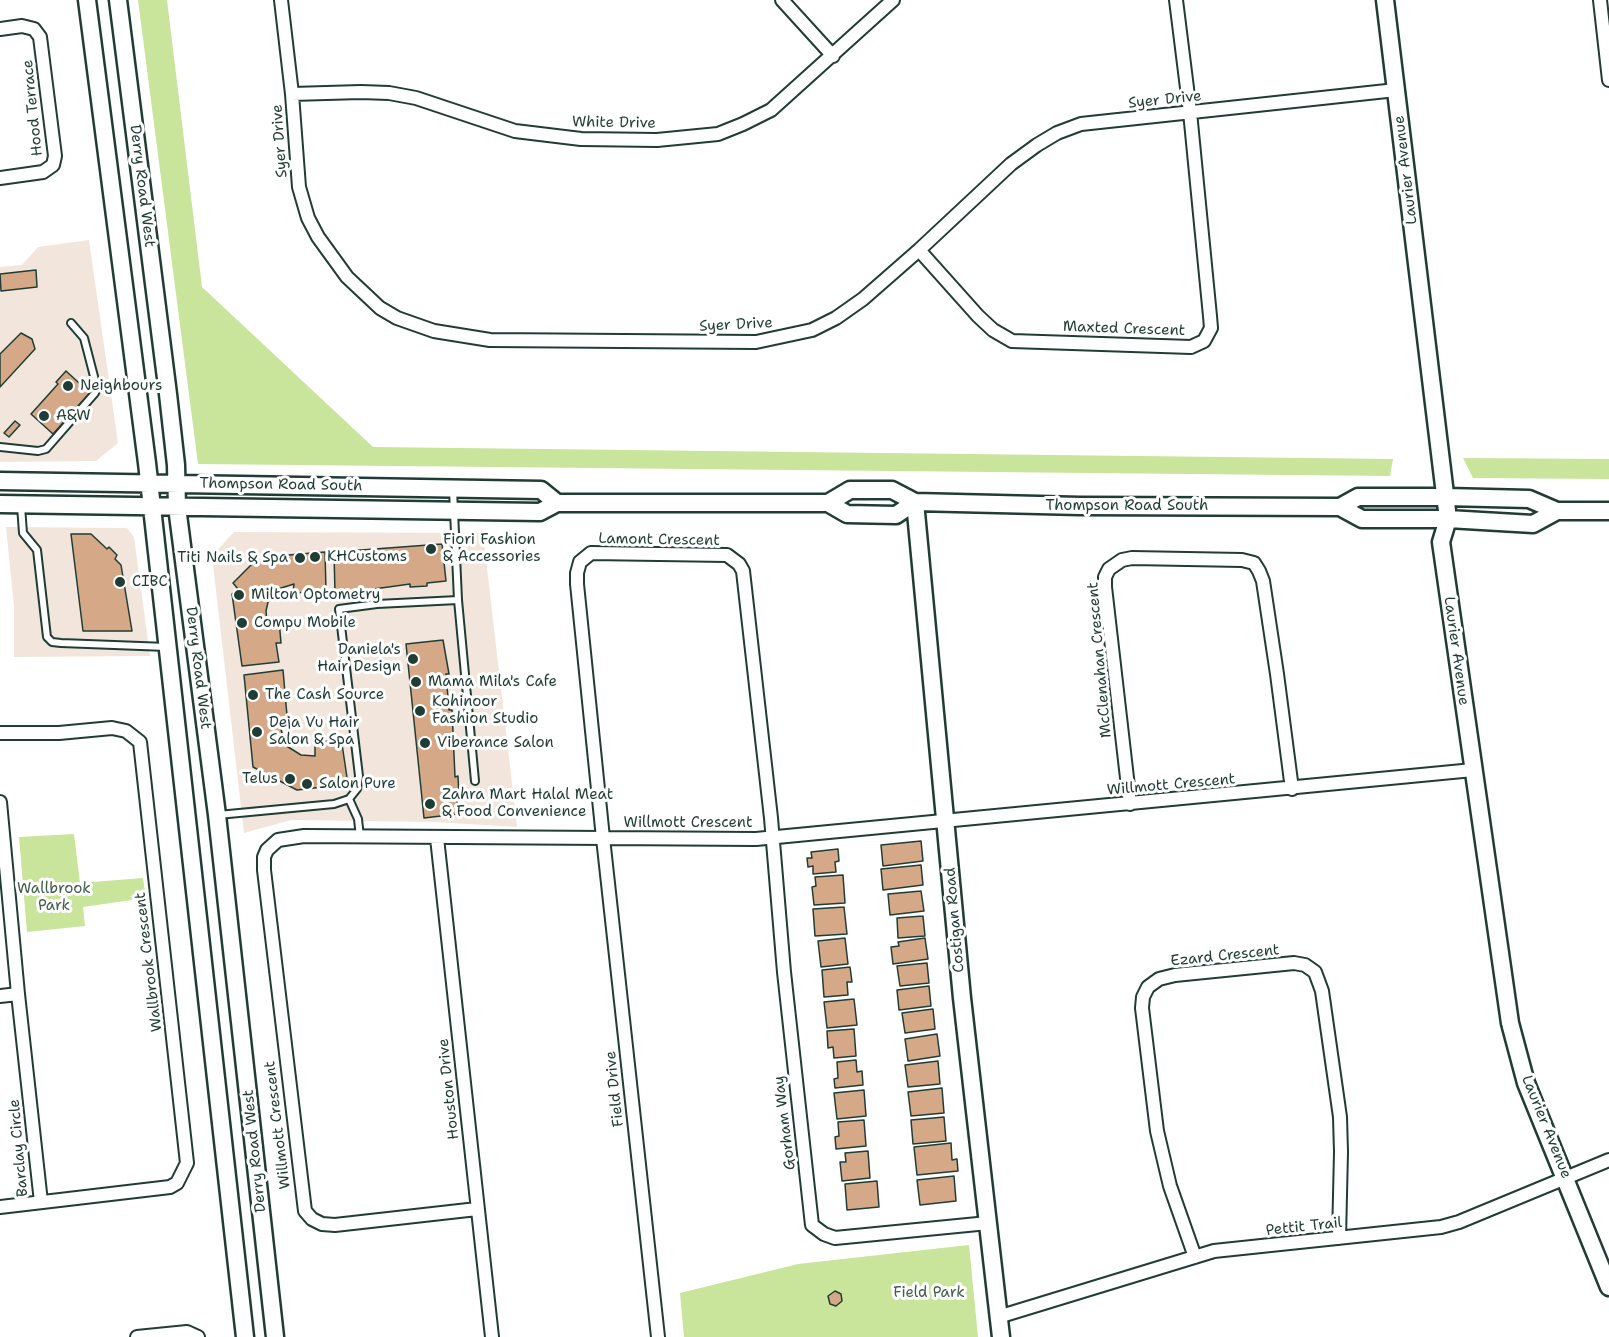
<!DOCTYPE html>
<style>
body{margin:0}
canvas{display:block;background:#fff}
</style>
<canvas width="1609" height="1337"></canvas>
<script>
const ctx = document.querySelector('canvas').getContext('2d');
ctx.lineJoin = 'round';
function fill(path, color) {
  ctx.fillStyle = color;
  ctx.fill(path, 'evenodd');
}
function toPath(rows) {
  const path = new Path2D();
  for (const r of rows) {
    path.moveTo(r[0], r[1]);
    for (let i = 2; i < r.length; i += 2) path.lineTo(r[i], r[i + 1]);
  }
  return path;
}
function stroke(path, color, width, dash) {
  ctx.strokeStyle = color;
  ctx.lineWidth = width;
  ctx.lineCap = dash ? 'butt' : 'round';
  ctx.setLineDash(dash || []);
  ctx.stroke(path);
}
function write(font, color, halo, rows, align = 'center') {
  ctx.font = font + ' "Shantell Sans",sans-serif';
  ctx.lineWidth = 6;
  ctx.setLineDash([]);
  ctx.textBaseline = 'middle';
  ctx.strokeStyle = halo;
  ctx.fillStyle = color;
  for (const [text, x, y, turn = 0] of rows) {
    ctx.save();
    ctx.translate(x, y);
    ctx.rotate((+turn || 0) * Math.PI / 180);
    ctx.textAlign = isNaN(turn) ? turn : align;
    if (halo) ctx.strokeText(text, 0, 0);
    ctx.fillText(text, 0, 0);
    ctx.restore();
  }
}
fill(toPath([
 [89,240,118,443,96,461,0,462,0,267,22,265,38,247],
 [6,527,127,528,134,537,150,656,14,657,14,606],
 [234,532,483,533,517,827,434,822,291,820,244,833,212,556]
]), '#f2e5db');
fill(toPath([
 [138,0,167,0,202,287,373,447,1393,459,1390,476,198,464],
 [1463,458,1609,459,1609,479,1473,478],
 [74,834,80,883,143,878,146,898,83,907,85,926,27,932,19,837],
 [969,1245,978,1337,684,1337,680,1293,798,1264]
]), '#c9e49b');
const building = toPath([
 [36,270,37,287,1,291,0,274,36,270],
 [21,333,32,339,35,349,0,387,0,354,21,333],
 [66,371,90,393,53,434,31,414,58,384,56,382,66,371],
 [15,421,20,425,9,437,4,433,15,421],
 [71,534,91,534,107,549,109,547,117,555,115,559,121,565,132,631,83,631,71,534],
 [442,544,446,581,427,583,427,586,410,587,410,584,374,589,374,592,355,595,355,592,335,594,334,552,442,544],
 [325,552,326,591,293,593,294,584,278,589,268,602,266,611,267,622,279,620,281,643,276,643,279,662,242,666,232,594,238,589,233,583,254,562,257,565,264,557,325,552],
 [443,640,449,674,446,674,449,710,452,710,455,777,458,776,459,797,457,797,458,814,424,818,406,644,443,640],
 [283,670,288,727,281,729,285,745,301,755,315,756,315,743,335,740,336,745,342,744,348,784,297,790,253,767,244,675,283,670],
 [921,841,923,861,883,866,881,845,921,841],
 [838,849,839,861,835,862,836,872,813,874,813,866,808,867,807,858,812,858,811,852,838,849],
 [921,865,923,885,883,890,881,869,921,865],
 [843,875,845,903,814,905,812,887,816,886,815,877,843,875],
 [921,891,924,911,890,915,888,894,921,891],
 [844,907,847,934,815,936,813,909,844,907],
 [923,916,925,936,898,938,897,918,923,916],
 [845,938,848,964,821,967,818,941,845,938],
 [925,938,928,959,893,964,891,947,899,946,898,942,925,938],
 [927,963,929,983,900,986,897,966,927,963],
 [850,967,852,982,847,982,848,995,824,997,822,970,850,967],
 [929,986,931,1006,899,1010,897,990,929,986],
 [854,999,857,1025,827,1028,824,1002,854,999],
 [933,1009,935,1029,905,1033,902,1013,933,1009],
 [854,1029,856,1056,834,1058,833,1047,828,1048,827,1031,854,1029],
 [937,1034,940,1056,908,1061,905,1039,937,1034],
 [856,1060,857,1072,862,1071,863,1085,835,1088,834,1079,838,1078,837,1062,856,1060],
 [938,1061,940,1084,908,1087,905,1065,938,1061],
 [942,1088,944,1113,911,1116,908,1092,942,1088],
 [864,1090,866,1116,837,1119,834,1093,864,1090],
 [944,1117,946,1141,913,1144,911,1120,944,1117],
 [864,1120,866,1146,836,1149,835,1137,839,1136,838,1122,864,1120],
 [951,1143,952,1160,957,1159,958,1171,917,1175,914,1147,951,1143],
 [868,1151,870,1178,842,1181,840,1162,846,1162,845,1153,868,1151],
 [954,1176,956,1201,920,1205,917,1180,954,1176],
 [877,1181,879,1207,847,1210,845,1184,877,1181],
 [835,1291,841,1294,842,1301,836,1306,830,1304,828,1296,835,1291]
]);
fill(building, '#d5a987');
stroke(building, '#1f3d34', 1.5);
const lane = toPath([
 [0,447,38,451,46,449,95,393,97,388,84,338,71,323],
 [453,489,458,600,475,781],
 [21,506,23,533,37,550,47,637,52,642,61,643,167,647],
 [349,799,358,819,360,837],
 [218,815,334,804,349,799,357,789,359,776,339,609,377,604,458,600]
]);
const street = toPath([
 [281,0,292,94,299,187,308,218,318,237,347,277,380,308,397,318,434,331,490,340,756,342,812,330,836,318,863,299,919,250,1011,164,1037,145,1057,133,1081,124,1396,90],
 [782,0,833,56],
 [1600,0,1609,80],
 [0,29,22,26,34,29,40,37,55,156,53,165,43,172,0,178],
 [292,94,361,92,389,93,416,98,515,131,581,139,657,140,718,134,743,124,771,110,893,0],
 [919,250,978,316,993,330,1012,341,1191,347,1204,341,1211,328,1210,316,1190,112,1176,0],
 [0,733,59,733,112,728,126,731,140,742,187,1163,177,1183,170,1187,0,1207],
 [0,802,18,994,41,1202],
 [1130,804,1105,587,1105,577,1109,569,1122,560,1132,558,1242,560,1254,563,1259,571,1263,581,1277,674,1292,789],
 [437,838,492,1337],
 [0,996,18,994],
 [477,1209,335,1225,322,1224,312,1219,305,1211,264,870,264,857,267,850,278,840,304,836,756,839,1473,770],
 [1195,1257,1170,1186,1157,1131,1142,1008,1143,997,1148,987,1159,979,1175,975,1294,963,1305,965,1315,972,1322,991,1340,1117,1341,1152,1339,1238],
 [998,1317,1214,1251,1441,1227,1459,1222,1609,1160],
 [137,1337,187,1332,198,1337],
 [658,1337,603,838,577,584,577,573,580,562,591,553,727,555,739,564,743,571,771,818,784,972,812,1225,824,1234,835,1238,988,1223]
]);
const secondary = toPath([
 [87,0,147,463,245,1337],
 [118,0,168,394,176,465,177,507,217,815,275,1337],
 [1385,0,1448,519,1441,542,1510,1023,1526,1083,1609,1287],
 [0,481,541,490,557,503],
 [915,502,962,998,1001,1337],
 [828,503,847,514,896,515,915,502],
 [0,504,540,512,557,503,828,503,850,490,892,490,915,502,1080,506,1340,507,1362,519,1448,519,1533,524,1557,511],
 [1340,507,1358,497,1446,497,1529,499,1557,511,1609,511]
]);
stroke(lane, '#1f3d34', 10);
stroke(street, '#1f3d34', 16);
stroke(secondary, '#1f3d34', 21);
stroke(lane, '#fff', 6);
stroke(street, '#fff', 12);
stroke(secondary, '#fff', 16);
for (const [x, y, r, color] of [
 [68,386,6,"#1f3d34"],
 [44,416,6,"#1f3d34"],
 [431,549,6,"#1f3d34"],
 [315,557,6,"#1f3d34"],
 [300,558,6,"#1f3d34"],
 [120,582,6,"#1f3d34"],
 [239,595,6,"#1f3d34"],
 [242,623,6,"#1f3d34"],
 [413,659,6,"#1f3d34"],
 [416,682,6,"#1f3d34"],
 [253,695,6,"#1f3d34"],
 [420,711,6,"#1f3d34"],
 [257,732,6,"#1f3d34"],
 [425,743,6,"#1f3d34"],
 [290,779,6,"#1f3d34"],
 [307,784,6,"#1f3d34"],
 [430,804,6,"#1f3d34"]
]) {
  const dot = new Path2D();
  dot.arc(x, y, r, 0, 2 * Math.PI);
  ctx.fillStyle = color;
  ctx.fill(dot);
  stroke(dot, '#fff', 2);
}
write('15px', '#1f3d34', '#fff', [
 ["Syer Drive",1165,100,-6],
 ["Hood Terrace",33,108,-96],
 ["White Drive",614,123,1],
 ["Syer Drive",280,141,-94],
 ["Laurier Avenue",1406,170,-97],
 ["Derry Road West",142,186,83],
 ["Syer Drive",736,325,-3],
 ["Maxted Crescent",1124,329,2],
 ["Thompson Road South",281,485,1],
 ["Thompson Road South",1127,506],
 ["Lamont Crescent",659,540,1],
 ["Laurier Avenue",1456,651,82],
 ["McClenahan Crescent",1100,660,-95],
 ["Derry Road West",198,668,83],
 ["Willmott Crescent",1171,785,-5],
 ["Willmott Crescent",688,823],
 ["Costigan Road",955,920,-95],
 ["Ezard Crescent",1225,956,-6],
 ["Wallbrook Crescent",149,962,-97],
 ["Houston Drive",449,1089,-96],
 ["Field Drive",615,1089,-96],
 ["Gorham Way",785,1123,-97],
 ["Willmott Crescent",278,1125,-97],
 ["Laurier Avenue",1546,1127,68],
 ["Barclay Circle",19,1148,-95],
 ["Derry Road West",255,1151,-96],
 ["Pettit Trail",1304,1227,-6]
]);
write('15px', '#1f3d34', '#fff', [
 ["Neighbours",80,386],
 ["A&W",56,416],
 ["Fiori Fashion",443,540],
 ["& Accessories",443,557],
 ["KHCustoms",327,557],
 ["Titi Nails & Spa",288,558,"right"],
 ["CIBC",132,582],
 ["Milton Optometry",251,595],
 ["Compu Mobile",254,623],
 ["Daniela's",401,650,"right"],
 ["Hair Design",401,667,"right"],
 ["Mama Mila's Cafe",428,682],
 ["The Cash Source",265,695],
 ["Kohinoor",432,702],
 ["Fashion Studio",432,719],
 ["Deja Vu Hair",269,723],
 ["Salon & Spa",269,740],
 ["Viberance Salon",437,743],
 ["Telus",278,779,"right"],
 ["Salon Pure",319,784],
 ["Zahra Mart Halal Meat",442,795],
 ["& Food Convenience",442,812]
], 'left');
write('15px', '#415e49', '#fff', [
 ["Wallbrook",54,889],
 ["Park",54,906],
 ["Field Park",929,1293]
]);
</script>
